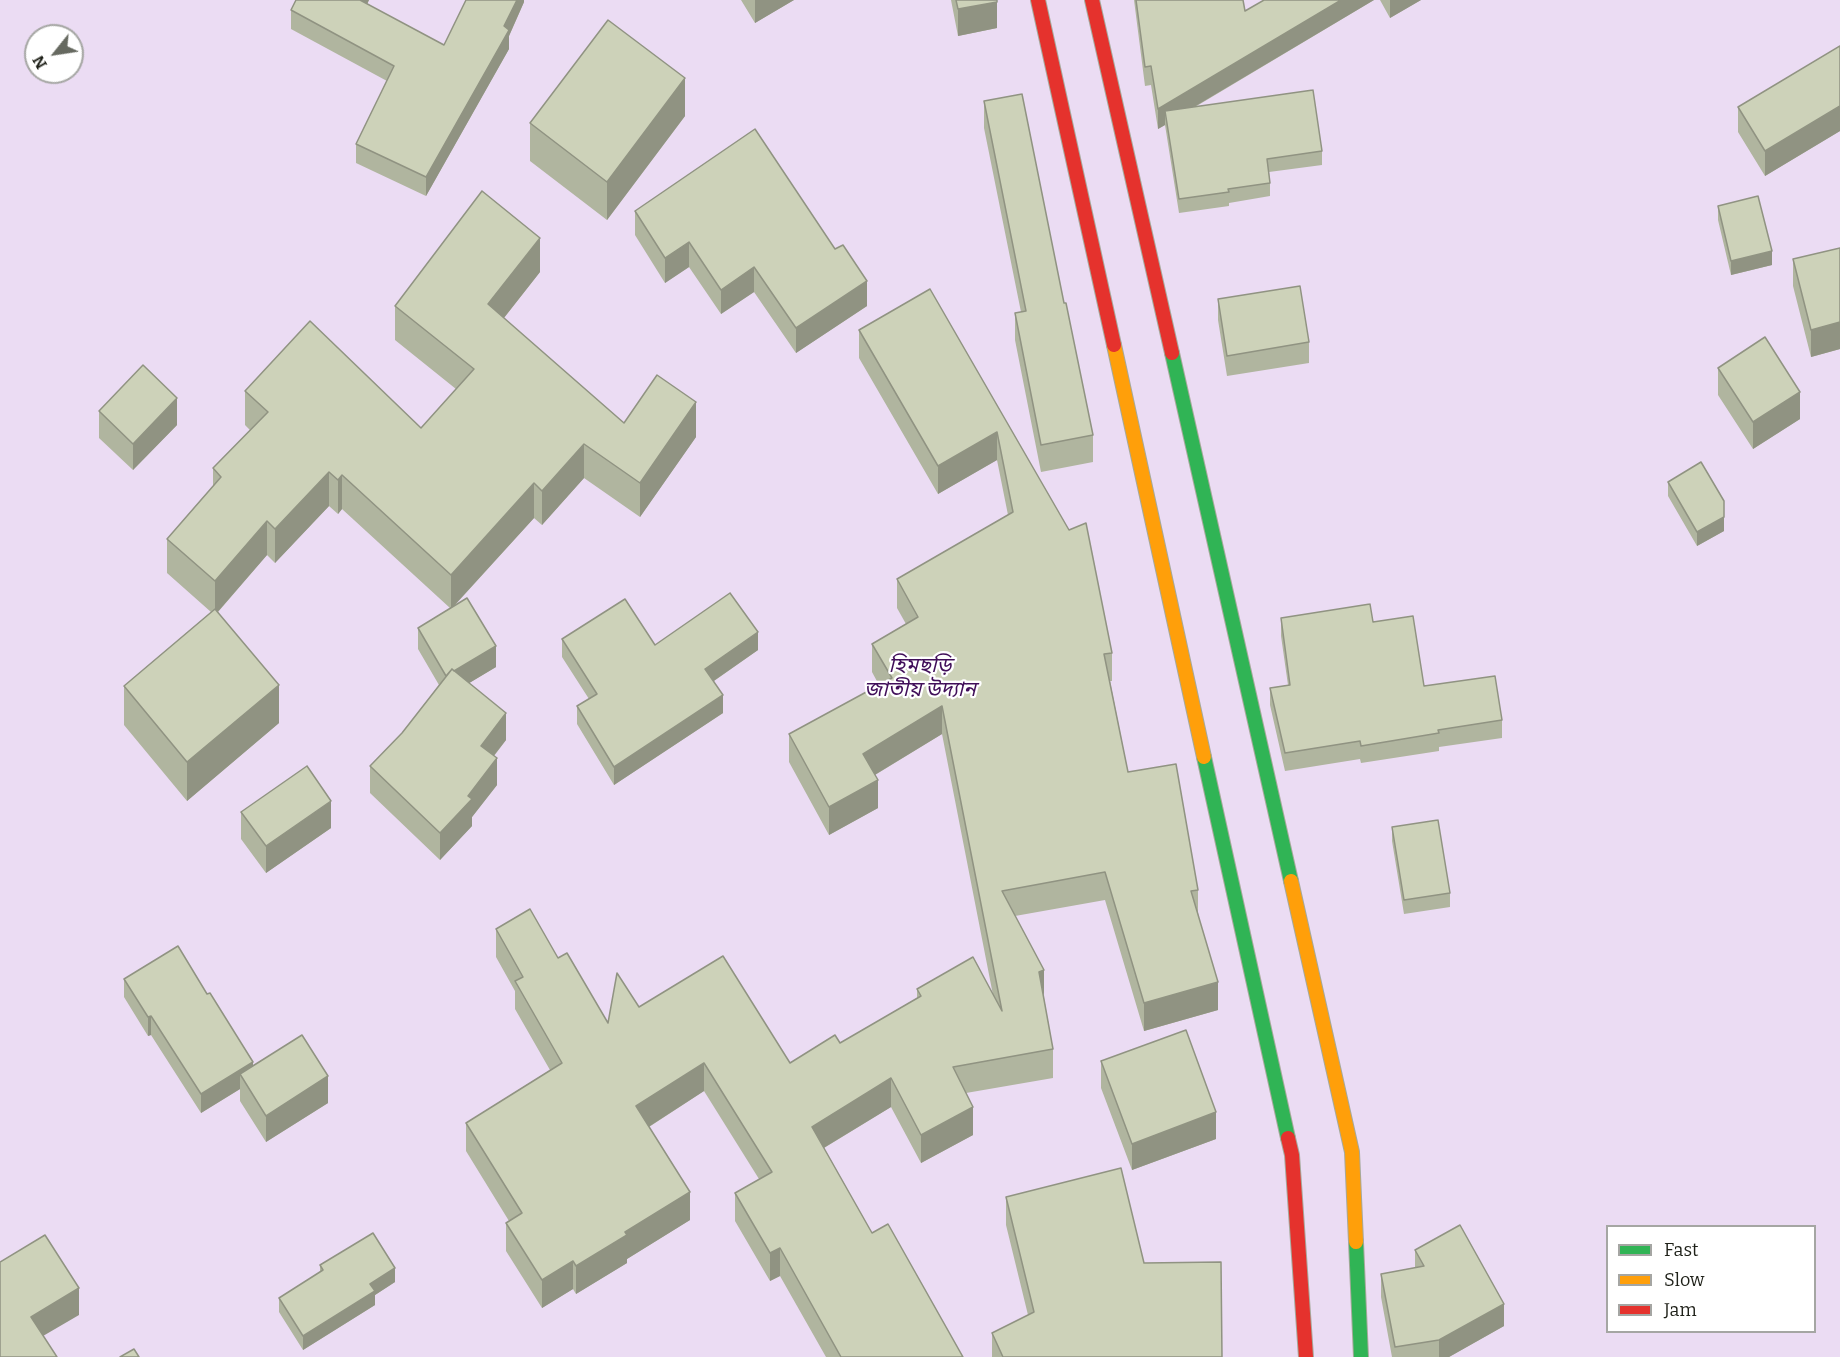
<!DOCTYPE html>
<meta charset="utf-8">
<style>
body{margin:0}
#map{position:relative;width:1840px;height:1357px;overflow:hidden;background:#edf0e5;font-family:Bitter,serif}
canvas{display:block}
.legend{position:absolute;left:1606px;top:1225px;width:210px;height:108px;box-sizing:border-box;background:#fff;border:2px solid #a5a6a3;margin:0;padding:8px 10px;list-style:none;font-size:18px;color:#1e2018}
.legend li{display:flex;align-items:center;gap:12px;height:30px}
.legend b{width:30px;border:2px solid #a5a6a3}
.north{position:absolute;left:24px;top:24px;width:60px;height:60px;box-sizing:border-box;background:#fff;border:2px solid #a5a6a3;border-radius:50%;rotate:240deg;font-size:16px;font-weight:700;line-height:24px;text-align:center;color:#1e2018}
.north::after{content:'';display:block;margin:auto;width:21px;height:27px;background:#666960;clip-path:polygon(50% 0,100% 100%,50% 72%,0 100%)}
</style>
<div id="map">
<canvas width="1840" height="1357"></canvas>
<ul class="legend">
<li><b style="height:8px;background:#30b455"></b>Fast</li>
<li><b style="height:8px;background:#ff9f0a"></b>Slow</li>
<li><b style="height:8px;background:#e5322d"></b>Jam</li>
</ul>
<div class="north">N</div>
</div>
<script>
const ctx = document.querySelector('canvas').getContext('2d');
ctx.lineJoin = 'round';
function fill(path, color) {
  ctx.fillStyle = color;
  ctx.fill(path, 'evenodd');
}
function toPath(rows) {
  const path = new Path2D();
  for (const r of rows) {
    path.moveTo(r[0], r[1]);
    for (let i = 2; i < r.length; i += 2) path.lineTo(r[i], r[i + 1]);
  }
  return path;
}
function stroke(path, color, width, dash) {
  ctx.strokeStyle = color;
  ctx.lineWidth = width;
  ctx.lineCap = dash ? 'butt' : 'round';
  ctx.setLineDash(dash || []);
  ctx.stroke(path);
}
function write(font, color, halo, rows, align = 'center') {
  ctx.font = font + ' Bitter,"Noto Sans Bengali",serif';
  ctx.lineWidth = 4.5;
  ctx.setLineDash([]);
  ctx.textBaseline = 'middle';
  ctx.strokeStyle = halo;
  ctx.fillStyle = color;
  for (const [text, x, y, turn = 0] of rows) {
    ctx.save();
    ctx.translate(x, y);
    ctx.rotate((+turn || 0) * Math.PI / 180);
    ctx.textAlign = isNaN(turn) ? turn : align;
    if (halo) ctx.strokeText(text, 0, 0);
    ctx.fillText(text, 0, 0);
    ctx.restore();
  }
}
fill(toPath([
 [0,0,1840,0,1840,1357,0,1357],
 [36,36,72,36,72,72,36,72],
 [1608,1226,1814,1226,1814,1332,1608,1332]
]), '#ebdcf3');
const fast = toPath([
 [1172,353,1291,881],
 [1204,757,1288,1138],
 [1356,1242,1361,1357]
]);
const slow = toPath([
 [1114,345,1204,757],
 [1291,881,1352,1152,1356,1242]
]);
const jam = toPath([
 [1038,0,1114,345],
 [1092,0,1172,353],
 [1288,1138,1292,1155,1306,1357]
]);
stroke(fast, '#a6a99b', 16);
stroke(slow, '#a6a99b', 16);
stroke(jam, '#a6a99b', 16);
stroke(fast, '#30b455', 14);
stroke(slow, '#ff9f0a', 14);
stroke(jam, '#e5322d', 14);
fill(toPath([
 [296,0,369,0,367,4,444,45,524,0,524,2,509,36,509,49,426,196,356,163,356,144,387,81,291,29,291,10],
 [741,0,794,0,755,23],
 [951,0,997,0,997,28,958,36],
 [1134,0,1243,0,1245,11,1374,0,1195,107,1322,151,1322,165,1269,172,1270,183,1270,196,1229,203,1229,206,1179,213,1165,125,1158,129,1151,85,1145,86],
 [1380,0,1421,0,1390,18],
 [1840,46,1840,131,1765,176,1738,132,1738,107],
 [984,101,1064,303,1093,435,1093,462,1041,472,1015,340,1015,313,1021,312,984,128],
 [685,116,607,220,530,161,530,123],
 [1718,206,1772,265,1731,275,1718,220],
 [635,211,867,306,796,353,754,292,721,314,689,267,665,283,635,235],
 [1840,248,1840,349,1811,357,1793,286,1793,259],
 [540,272,504,318,624,423,696,437,640,517,584,478,542,525,534,518,455,605,496,667,469,683,506,740,494,756,497,785,472,817,472,826,440,860,370,793,370,766,402,733,439,685,418,649,418,628,450,608,342,509,338,514,329,506,275,563,267,555,218,612,279,723,187,801,124,725,124,686,211,612,167,573,167,539,213,486,213,468,250,430,245,425,245,391,421,428,456,389,395,340,395,306],
 [930,289,1112,653,1112,681,1110,681,1128,772,1198,890,1198,913,1218,1010,1144,1031,1105,900,1015,916,1044,998,1053,1049,1053,1078,966,1093,973,1135,921,1163,891,1107,824,1148,872,1233,963,1357,826,1357,780,1276,770,1281,735,1221,735,1193,759,1179,704,1091,649,1127,690,1220,627,1259,627,1263,576,1294,573,1289,542,1308,506,1251,506,1223,509,1221,466,1151,466,1123,550,1070,515,1009,515,991,496,957,496,929,558,958,608,1023,639,1007,790,1063,840,1043,917,998,917,989,993,995,942,734,875,775,878,808,829,835,789,762,789,734,879,685,872,672,872,644,906,624,897,608,897,579,1008,515,997,460,938,494,859,358,859,330],
 [1218,299,1309,342,1309,363,1227,376,1218,320],
 [1718,368,1800,419,1753,449,1718,395],
 [99,411,177,425,133,470,99,438],
 [1668,482,1724,531,1697,546,1668,496],
 [1281,618,1373,622,1424,686,1502,720,1502,738,1439,747,1439,751,1361,763,1360,759,1285,771,1270,705,1270,688,1288,685,1281,636],
 [562,639,655,645,758,650,714,681,723,713,614,785,577,724,577,706,589,699,562,657],
 [241,812,331,828,266,873,241,839],
 [1392,827,1450,893,1450,907,1404,914,1392,841],
 [124,979,207,994,253,1066,328,1103,266,1142,240,1101,240,1089,201,1113,151,1035,148,1036,124,997],
 [1101,1061,1216,1139,1132,1170,1101,1088],
 [1006,1197,1144,1263,1222,1357,992,1357,992,1333,1028,1315,1006,1225],
 [1415,1250,1504,1326,1449,1357,1392,1357,1381,1297,1381,1274,1415,1268],
 [320,1265,395,1282,375,1295,375,1305,303,1350,279,1312,279,1298,320,1272]
]), '#b0b59f');
fill(toPath([
 [360,0,369,0,360,19],
 [517,0,524,0,524,2,509,36,509,49,426,196,426,177,504,26],
 [755,0,794,0,755,23],
 [1341,0,1374,0,1167,123,1165,111,1165,125,1158,129,1158,109],
 [1390,0,1421,0,1390,18],
 [997,2,997,28,958,36,958,9],
 [685,78,685,116,607,220,607,182],
 [1840,106,1840,131,1765,176,1765,151],
 [540,238,540,272,488,338,488,304],
 [689,242,689,267,665,283,665,258],
 [1772,251,1772,265,1731,275,1731,261],
 [754,267,754,292,721,314,721,290],
 [867,281,867,306,796,353,796,328],
 [1840,322,1840,349,1811,357,1811,330],
 [1800,392,1800,419,1753,449,1753,422],
 [177,398,177,425,133,470,133,444],
 [696,402,696,437,640,517,640,483],
 [997,432,997,460,938,494,938,466],
 [584,444,584,478,542,525,542,491],
 [329,472,329,506,275,563,275,529],
 [342,475,342,509,338,514,338,480],
 [534,483,534,518,451,609,451,575],
 [1724,517,1724,531,1697,546,1697,532],
 [267,521,267,555,215,615,215,581],
 [758,632,758,650,705,687,705,669],
 [496,646,496,667,446,697,446,676],
 [279,685,279,723,187,801,187,762],
 [723,695,723,713,614,785,614,767],
 [942,706,942,734,863,782,863,754],
 [506,713,506,740,481,772,481,746],
 [497,758,497,785,472,817,472,826,440,860,440,833],
 [878,780,878,808,829,835,829,807],
 [331,801,331,828,266,873,266,846],
 [1044,970,1044,998,1039,972],
 [1218,982,1218,1010,1144,1031,1144,1003],
 [151,1016,151,1035,148,1036,148,1017],
 [253,1062,253,1081,240,1074,240,1089,201,1113,201,1094],
 [704,1063,704,1091,636,1135,636,1106],
 [328,1076,328,1103,266,1142,266,1116],
 [891,1078,891,1107,812,1155,812,1127],
 [973,1107,973,1135,921,1163,921,1135],
 [1216,1112,1216,1139,1132,1170,1132,1144],
 [690,1192,690,1220,627,1259,627,1263,576,1294,576,1266,625,1232],
 [780,1248,780,1276,770,1281,770,1253],
 [573,1261,573,1289,542,1308,542,1280],
 [395,1268,395,1282,375,1295,375,1305,303,1350,303,1336,370,1284],
 [79,1288,79,1315,31,1343,31,1317],
 [1504,1304,1504,1326,1449,1357,1439,1357,1439,1340]
]), '#909382');
const building = toPath([
 [296,0,360,0,444,45,466,0,517,0,504,26,509,30,426,177,356,144,394,66,291,10,296,0],
 [956,0,997,0,997,2,958,9,956,0],
 [1136,0,1243,0,1245,11,1264,0,1341,0,1158,109,1151,66,1145,67,1136,0],
 [608,20,685,78,607,182,530,123,608,20],
 [1840,46,1840,106,1765,151,1738,107,1840,46],
 [1313,90,1322,151,1267,159,1270,183,1228,189,1229,192,1179,199,1165,111,1313,90],
 [1022,94,1064,303,1066,303,1093,435,1041,445,1015,313,1026,311,984,101,1022,94],
 [755,129,835,249,843,245,867,281,796,328,754,267,721,290,689,242,665,258,635,211,755,129],
 [482,191,540,238,488,304,624,423,657,375,696,402,640,483,584,444,542,491,534,483,451,575,342,475,338,480,329,472,275,529,267,521,215,581,167,539,221,477,213,468,268,412,245,391,310,321,421,428,474,369,395,306,482,191],
 [1758,196,1772,251,1731,261,1718,206,1758,196],
 [1840,248,1840,322,1811,330,1793,259,1840,248],
 [1300,286,1309,342,1227,356,1218,299,1300,286],
 [930,289,1069,530,1086,523,1112,653,1104,654,1128,772,1176,764,1198,890,1191,891,1218,982,1144,1003,1105,872,1002,891,1044,970,1039,972,1053,1049,953,1067,973,1107,921,1135,891,1078,812,1127,872,1233,888,1224,963,1357,841,1357,780,1248,770,1253,735,1193,772,1172,704,1063,636,1106,690,1192,625,1232,627,1235,576,1266,573,1261,542,1280,506,1223,522,1213,466,1123,562,1063,515,981,523,977,496,929,530,909,558,958,567,953,608,1023,617,973,639,1007,723,956,790,1063,835,1035,840,1043,921,996,917,989,973,957,1002,1011,942,706,863,754,878,780,829,807,789,734,892,678,872,644,918,617,897,579,1013,512,997,432,938,466,859,330,930,289],
 [1765,337,1800,392,1753,422,1718,368,1765,337],
 [143,365,177,398,133,444,99,411,143,365],
 [1701,462,1724,501,1724,517,1697,532,1668,482,1701,462],
 [730,593,758,632,705,669,723,695,614,767,577,706,597,694,562,639,625,599,655,645,730,593],
 [467,598,496,646,454,671,452,669,446,676,418,628,467,598],
 [1370,604,1373,622,1413,616,1424,686,1495,676,1502,720,1438,730,1439,733,1361,746,1360,741,1285,753,1270,688,1290,685,1281,618,1370,604],
 [215,609,279,685,187,762,124,686,215,609],
 [452,669,506,713,481,746,497,758,468,796,472,799,440,833,370,766,402,733,452,669],
 [307,766,331,801,266,846,241,812,307,766],
 [1438,820,1450,893,1404,900,1392,827,1438,820],
 [178,946,207,994,210,993,253,1062,201,1094,151,1016,148,1017,124,979,178,946],
 [1186,1030,1216,1112,1132,1144,1101,1061,1186,1030],
 [302,1035,328,1076,266,1116,240,1074,302,1035],
 [1121,1168,1144,1263,1221,1262,1222,1357,1003,1357,992,1333,1034,1312,1006,1197,1121,1168],
 [1460,1225,1504,1304,1439,1340,1395,1347,1381,1274,1424,1266,1415,1250,1460,1225],
 [373,1233,395,1268,370,1284,375,1291,303,1336,279,1298,323,1270,320,1265,373,1233],
 [45,1235,79,1288,31,1317,57,1357,0,1357,0,1262,45,1235],
 [134,1349,139,1357,120,1357,134,1349]
]);
fill(building, '#cdd2b9');
stroke(building, '#909382', 1.5);
write('italic 21px', '#400e59', '#fff', [
 ["হিমছড়ি",920,666],
 ["জাতীয় উদ্যান",920,690]
]);
</script>
